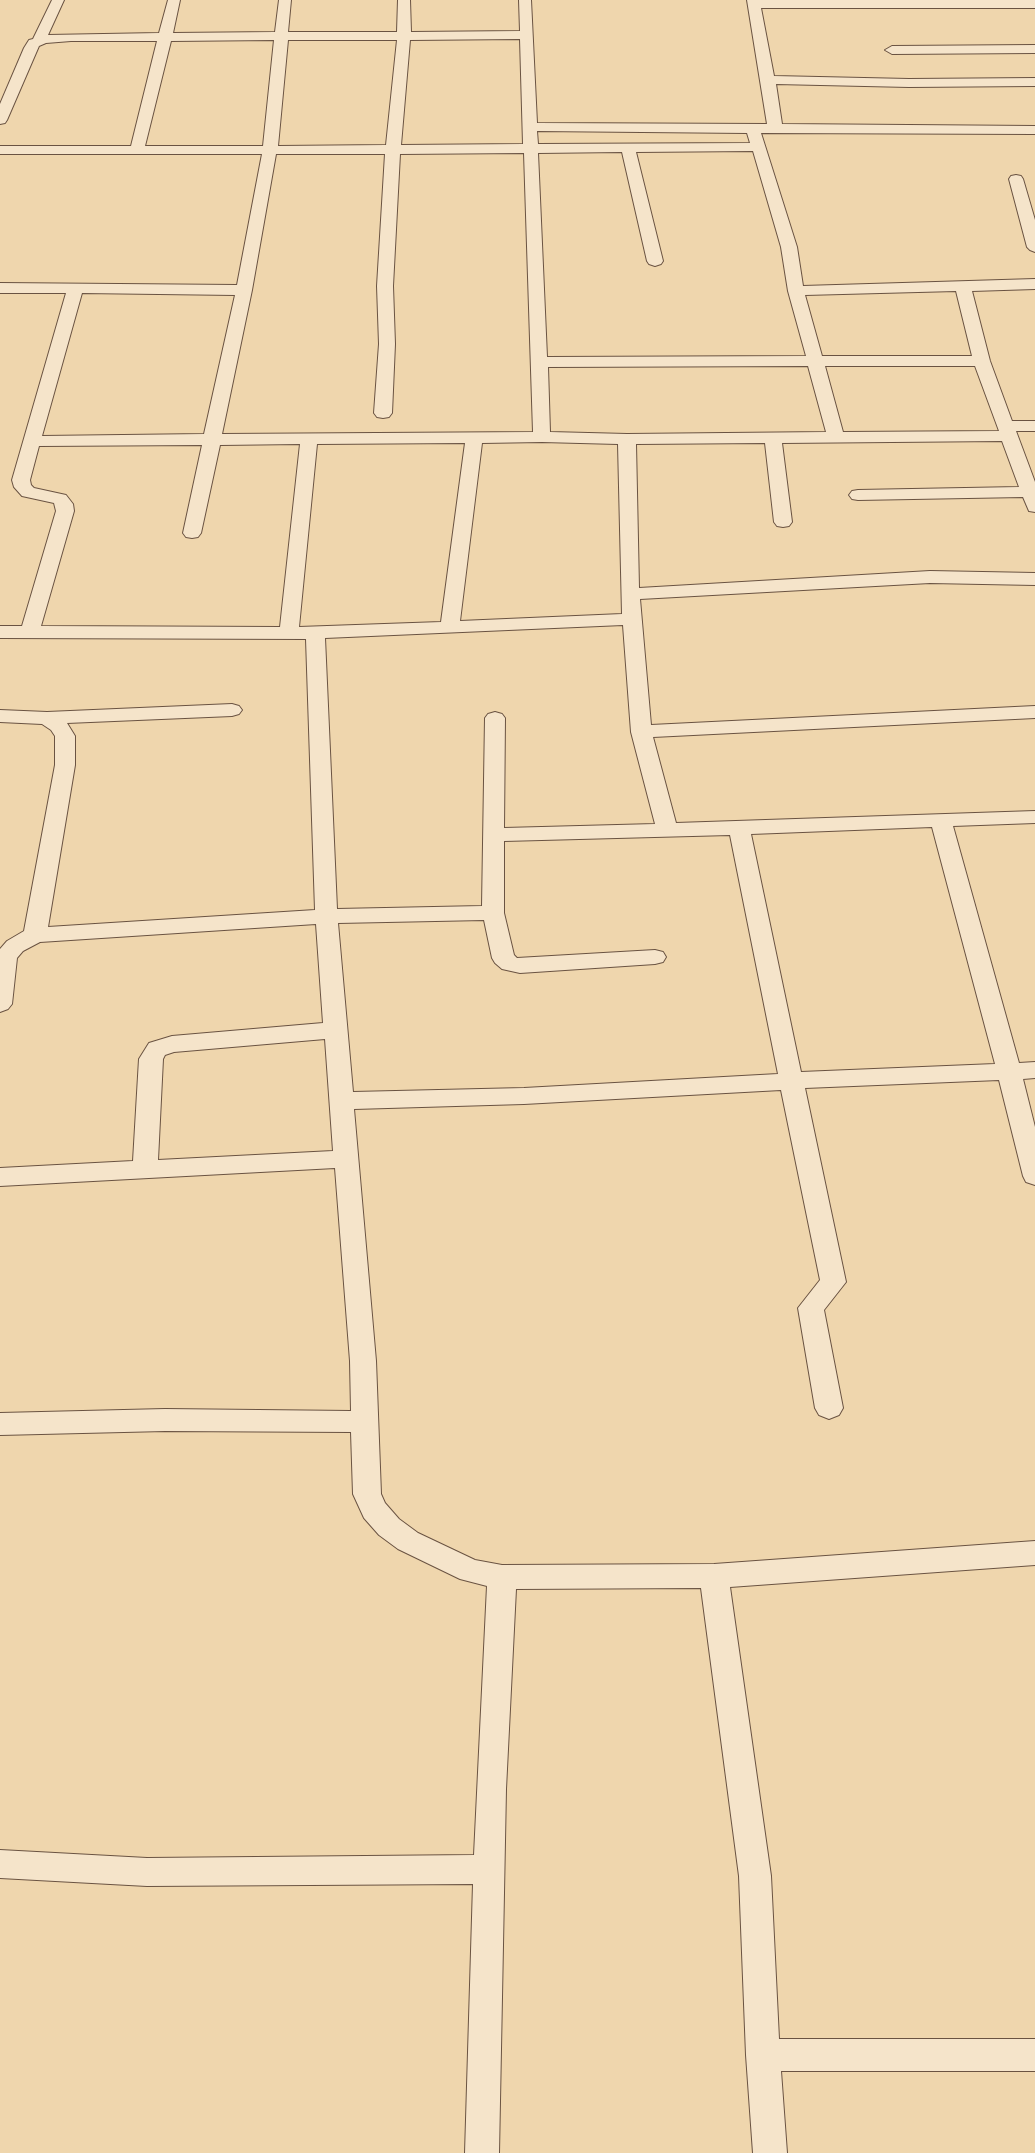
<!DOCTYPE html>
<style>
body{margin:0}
canvas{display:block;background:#efd6ad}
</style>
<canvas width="1035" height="2153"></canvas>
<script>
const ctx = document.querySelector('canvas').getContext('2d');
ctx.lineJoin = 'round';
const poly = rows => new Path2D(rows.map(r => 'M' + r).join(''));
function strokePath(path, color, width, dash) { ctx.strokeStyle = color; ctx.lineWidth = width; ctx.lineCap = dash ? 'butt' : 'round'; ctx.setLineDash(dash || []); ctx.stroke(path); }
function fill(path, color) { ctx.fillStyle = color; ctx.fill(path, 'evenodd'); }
const minor = poly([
 [52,0,64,0,48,35,159,33,168,0,180,0,173,33,275,32,279,0,291,0,288,32,397,32,398,0,410,0,411,32,520,31,519,0,531,0,537,123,767,124,747,0,1035,0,1035,8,761,8,774,76,909,79,1035,78,1035,86,909,87,776,84,782,124,1035,126,1035,134,761,133,797,247,803,286,1035,279,1035,289,972,291,990,361,1012,421,1035,421,1035,431,1016,431,1035,482,1035,512,1029,511,1023,497,858,500,852,499,849,495,852,491,858,490,1019,487,1002,441,782,443,792,522,789,526,783,527,777,526,774,522,765,443,636,444,639,588,930,571,1035,573,1035,585,930,583,640,599,651,725,1035,706,1035,718,653,737,676,823,1035,811,1035,823,953,826,1019,1063,1035,1062,1035,1078,1023,1079,1035,1127,1035,1185,1026,1182,1023,1176,999,1080,805,1088,846,1282,824,1310,843,1408,839,1415,829,1419,819,1415,815,1408,798,1308,820,1280,781,1090,524,1104,354,1109,376,1361,381,1494,385,1503,399,1519,418,1533,475,1560,502,1565,714,1564,1035,1541,1035,1565,730,1587,771,1876,779,2039,1035,2039,1035,2071,781,2071,787,2153,753,2153,746,2055,739,1876,701,1588,516,1589,506,1789,499,2153,465,2153,473,1884,147,1886,0,1878,0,1850,147,1858,474,1855,487,1586,460,1579,398,1549,379,1535,364,1518,353,1494,351,1432,165,1431,0,1435,0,1413,165,1409,351,1411,350,1361,335,1168,0,1186,0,1168,133,1161,139,1059,149,1043,172,1036,323,1023,316,924,40,942,23,951,17,958,12,1004,8,1009,0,1012,0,949,7,941,24,931,55,765,55,736,51,730,42,724,0,722,0,710,47,712,232,704,239,706,242,710,239,714,232,716,67,723,75,736,75,765,48,927,315,910,306,639,0,638,0,626,22,626,56,511,54,503,22,496,14,487,12,480,66,293,0,293,0,283,237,285,262,154,0,154,0,146,131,146,157,41,71,41,46,43,39,46,7,120,5,123,0,124,0,104,24,48,29,40,33,39,52,0],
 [520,39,523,144,401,145,410,40,520,39],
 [274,40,263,146,145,146,171,41,274,40],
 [288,40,397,40,386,145,278,146,288,40],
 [537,131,747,133,750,143,538,144,537,131],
 [753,151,781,247,788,291,806,356,547,357,538,153,622,152,647,261,649,264,655,266,661,264,663,261,636,152,753,151],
 [524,153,533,432,222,434,252,290,276,154,385,154,377,286,379,344,374,413,377,417,383,418,389,417,392,413,395,344,393,286,400,154,524,153],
 [956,291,972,356,822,356,805,295,956,291],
 [82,293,235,295,204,434,42,436,82,293],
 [808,366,826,432,627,434,550,432,548,367,808,366],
 [825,366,975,366,999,431,843,432,825,366],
 [542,442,618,444,622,614,460,621,482,443,542,442],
 [465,443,441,622,299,627,317,444,465,443],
 [300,444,280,627,41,626,74,511,73,504,66,495,34,488,31,485,30,480,39,446,202,445,183,533,186,537,192,538,198,537,201,533,220,445,300,444],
 [623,625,631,732,655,824,504,828,505,718,502,714,495,712,488,714,485,718,482,906,337,909,325,638,623,625],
 [932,827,995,1064,801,1072,751,834,932,827],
 [730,835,778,1074,524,1088,353,1092,338,923,484,920,492,958,495,963,502,969,520,973,655,964,663,962,666,957,663,952,655,950,517,958,514,955,504,913,504,841,730,835],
 [325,1039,333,1151,158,1160,163,1059,165,1055,174,1052,325,1039],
 [1035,45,1035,53,892,54,885,50,892,46,1035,45],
 [1016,175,1021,176,1023,179,1035,220,1035,252,1030,250,1027,247,1009,179,1011,176,1016,175]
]);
strokePath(minor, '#6a5342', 2);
fill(minor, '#f5e4ca');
</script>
